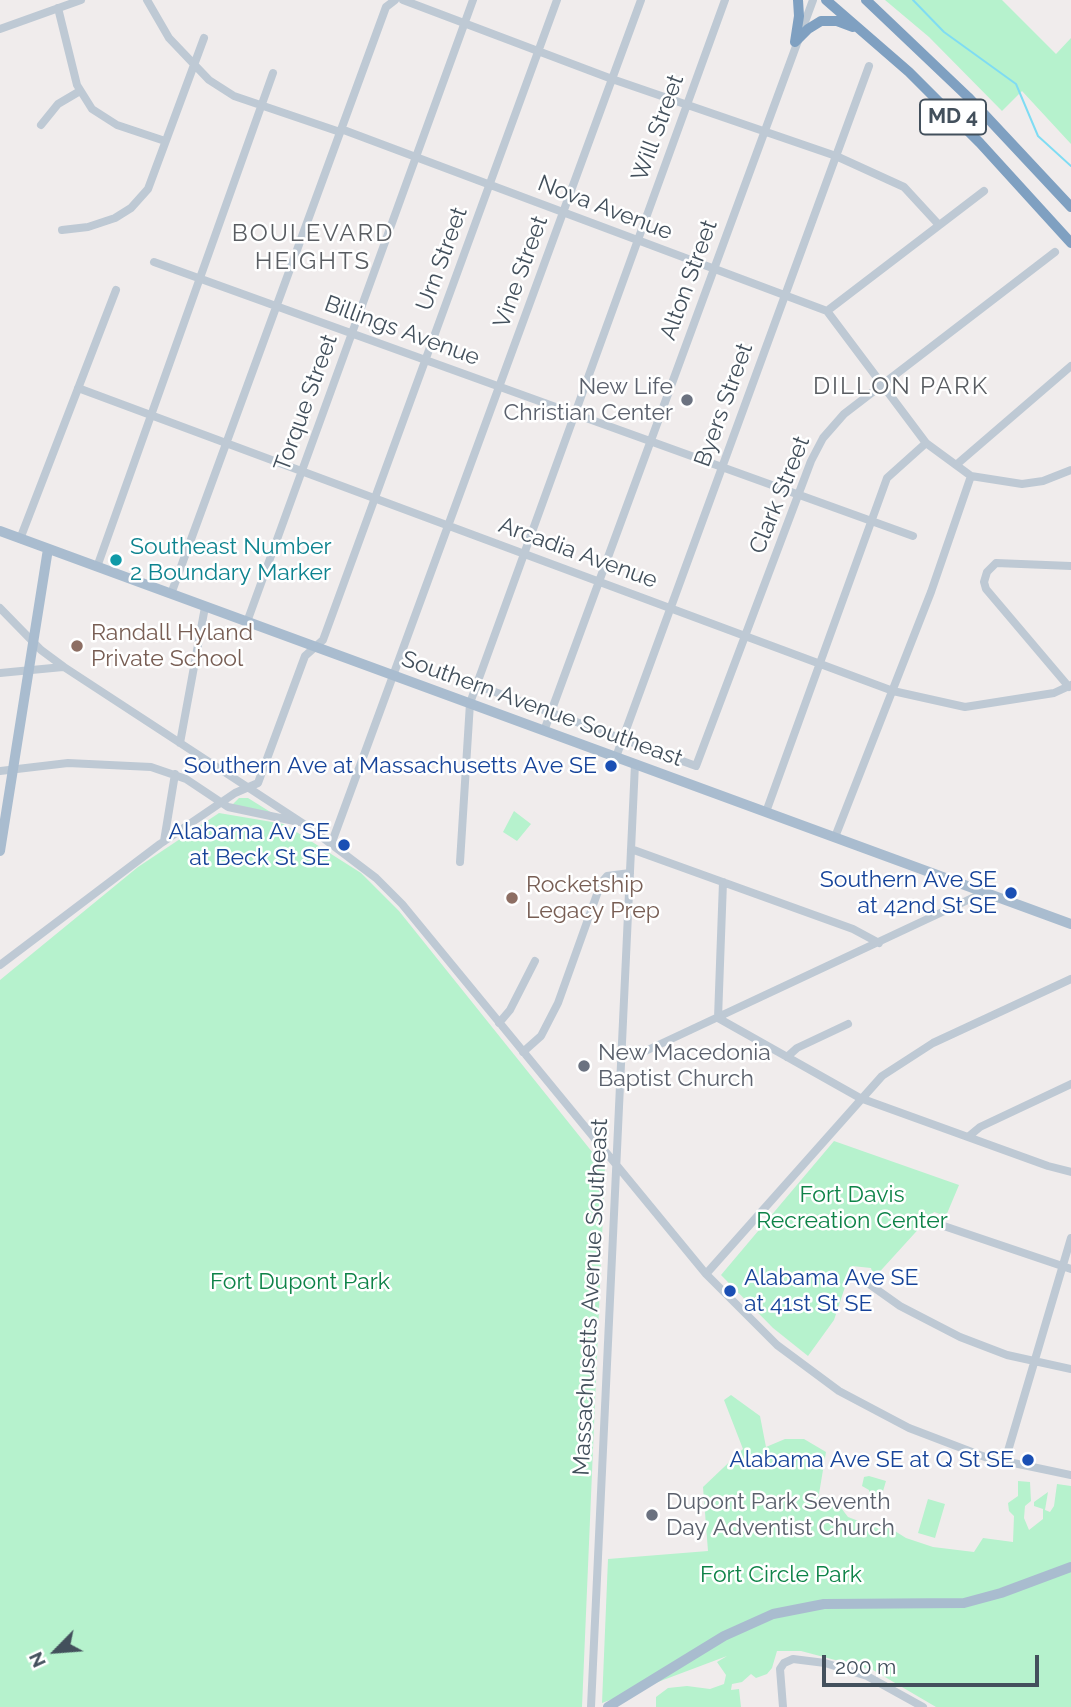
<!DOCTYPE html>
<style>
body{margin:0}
#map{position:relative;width:1071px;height:1707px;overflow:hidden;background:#f0ecec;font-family:Raleway,sans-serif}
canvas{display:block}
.north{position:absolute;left:21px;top:1616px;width:70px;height:70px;-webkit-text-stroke:5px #fff;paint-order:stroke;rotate:245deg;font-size:19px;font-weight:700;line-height:28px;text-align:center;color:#43505c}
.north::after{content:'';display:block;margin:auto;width:24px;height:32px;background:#43505c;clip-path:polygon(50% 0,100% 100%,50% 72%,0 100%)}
.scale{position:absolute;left:822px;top:1655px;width:217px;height:32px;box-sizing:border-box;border:4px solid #43505c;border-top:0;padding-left:9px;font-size:21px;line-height:24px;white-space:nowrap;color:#43505c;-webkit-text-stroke:5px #fff;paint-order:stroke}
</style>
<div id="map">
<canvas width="1071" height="1707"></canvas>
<div class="north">N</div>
<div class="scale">200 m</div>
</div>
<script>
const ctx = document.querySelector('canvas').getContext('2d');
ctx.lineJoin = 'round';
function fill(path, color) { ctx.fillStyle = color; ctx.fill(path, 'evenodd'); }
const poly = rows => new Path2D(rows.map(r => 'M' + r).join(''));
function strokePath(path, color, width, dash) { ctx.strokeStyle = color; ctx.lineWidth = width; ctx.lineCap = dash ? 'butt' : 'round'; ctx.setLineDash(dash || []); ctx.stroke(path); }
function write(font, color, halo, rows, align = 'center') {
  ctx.font = font + ' Raleway,sans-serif'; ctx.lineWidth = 5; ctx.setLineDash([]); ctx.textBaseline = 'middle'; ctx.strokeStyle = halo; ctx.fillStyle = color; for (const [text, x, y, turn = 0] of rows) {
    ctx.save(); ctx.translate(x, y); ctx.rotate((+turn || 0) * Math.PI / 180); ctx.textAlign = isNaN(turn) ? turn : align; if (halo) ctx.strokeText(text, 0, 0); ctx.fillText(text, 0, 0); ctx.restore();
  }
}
const green = poly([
 [885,0,1002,0,1056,54,1071,38,1071,144,1022,91,1002,111,929,37],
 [239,798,248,798,272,813,232,805],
 [514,811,531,824,517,841,503,832],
 [219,813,284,824,361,873,399,911,605,1168,582,1707,0,1707,0,980,138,867],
 [834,1141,959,1185,946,1216,934,1212,874,1278,871,1268,852,1266,834,1320,808,1356,773,1328,721,1275],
 [731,1395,760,1416,766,1447,785,1439,804,1439,826,1452,817,1506,827,1506,832,1496,848,1517,877,1528,890,1528,906,1538,933,1547,974,1552,983,1538,1013,1542,1014,1516,1009,1511,1008,1503,1018,1496,1018,1481,1030,1482,1031,1501,1025,1506,1024,1518,1029,1530,1043,1519,1043,1509,1034,1506,1034,1502,1048,1492,1045,1510,1050,1512,1054,1506,1057,1484,1071,1486,1071,1707,936,1707,873,1670,801,1651,777,1651,772,1668,767,1674,756,1678,751,1674,742,1682,732,1684,731,1690,739,1689,741,1707,656,1707,656,1697,668,1688,687,1686,710,1689,724,1684,726,1675,717,1662,727,1656,602,1703,608,1559,708,1551,703,1487,743,1449,724,1400],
 [869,1476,886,1481,881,1498,876,1502,869,1500,869,1490,862,1486,864,1477],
 [928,1499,945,1504,935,1538,918,1533]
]);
const stream = poly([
 [913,0,944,32,1016,84,1038,136,1071,166]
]);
const minor = poly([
 [147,0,169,38,209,80,234,96,340,132],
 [403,0,612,79,836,156,904,187,939,225],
 [58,8,77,85,92,109,117,125,165,141],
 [0,29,81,0],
 [41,125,58,104,80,91],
 [341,129,827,311,926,443,971,476,1022,484,1043,481,1071,470],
 [62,230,88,227,115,218,131,208,148,189,204,38],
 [154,262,913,536],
 [827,311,984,191],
 [78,388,893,691,965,707,1054,693,1071,685],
 [956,465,1071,366],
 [20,539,116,290],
 [97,567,273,73],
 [171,594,386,7,395,0],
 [0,608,41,650,64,667,310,828,376,878,402,904,706,1274,777,1345,839,1391,909,1428,985,1457,1071,1475],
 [247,622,473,0],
 [0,673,63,667],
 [476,685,696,766,811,461,823,438,844,414,1055,252],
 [1069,687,986,589,984,582,987,572,996,563,1071,566],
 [544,731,813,0],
 [180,743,205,607],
 [616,757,869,66],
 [0,771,68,763,151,767,186,779,228,807,299,822],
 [766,812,887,478,926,443],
 [835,837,931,592,971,476],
 [164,841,175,774],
 [332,842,641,0],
 [631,849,853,929,879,943],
 [460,862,470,703,725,0],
 [723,882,718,1018,860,1098,1048,1166,1071,1172],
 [0,965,160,844,235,793,258,783,305,656,323,640,557,0],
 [499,1023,510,1010,535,961],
 [523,1052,541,1036,558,1003,601,883,607,876,630,873],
 [622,1055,637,1055,985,892],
 [787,1057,797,1048,848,1024],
 [968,1137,980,1127,1071,1084],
 [929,1221,1071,1269],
 [706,1274,882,1076,933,1043,1071,979],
 [862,1279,900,1306,960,1337,1007,1355,1071,1369],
 [1005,1461,1071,1238],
 [591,1707,635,764],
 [783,1707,780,1669,784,1663,793,1659,825,1663,867,1676,923,1707]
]);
const major = poly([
 [0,531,1071,924],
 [0,851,48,549],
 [608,1707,724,1636,773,1614,824,1604,964,1603,1001,1593,1071,1567]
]);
const highway = poly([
 [826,0,909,72,980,143,1071,243],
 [866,0,968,97,1071,207],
 [795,42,808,29,821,21,837,21,853,27],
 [795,42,799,16,798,0]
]);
const markers = [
 [687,400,7,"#6b7280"],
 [116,560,7,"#0f9aa8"],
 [77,646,7,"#8d6e63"],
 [611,766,7,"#1a4fb4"],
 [344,845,7,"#1a4fb4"],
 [1011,893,7,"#1a4fb4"],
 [512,898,7,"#8d6e63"],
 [584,1066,7,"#6b7280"],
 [730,1291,7,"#1a4fb4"],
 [1028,1460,7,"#1a4fb4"],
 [652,1515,7,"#6b7280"]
];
const shields = [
 [953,117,66]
];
const shieldNames = [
 ["MD 4",953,117]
];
const streetNames = [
 ["Will Street",658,128,-70],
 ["Nova Avenue",605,208,21],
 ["Urn Street",442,259,-70],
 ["Vine Street",521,272,-70],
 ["Alton Street",689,280,-70],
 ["Billings Avenue",402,331,20],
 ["Torque Street",306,403,-70],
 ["Byers Street",724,405,-70],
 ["Clark Street",780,495,-68],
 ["Arcadia Avenue",578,553,20],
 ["Southern Avenue Southeast",542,709,20],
 ["Massachusetts Avenue Southeast",591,1297,-87]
];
const worshipNames = [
 ["New Life",673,387,"right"],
 ["Christian Center",673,413,"right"],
 ["New Macedonia",598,1053],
 ["Baptist Church",598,1079],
 ["Dupont Park Seventh",666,1502],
 ["Day Adventist Church",666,1528]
];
const cultureNames = [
 ["Southeast Number",130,547],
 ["2 Boundary Marker",130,573]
];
const educationNames = [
 ["Randall Hyland",91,633],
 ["Private School",91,659],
 ["Rocketship",526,885],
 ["Legacy Prep",526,911]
];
const transitNames = [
 ["Southern Ave at Massachusetts Ave SE",597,766],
 ["Alabama Av SE",330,832],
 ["at Beck St SE",330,858],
 ["Southern Ave SE",997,880],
 ["at 42nd St SE",997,906],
 ["Alabama Ave SE",744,1278,"left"],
 ["at 41st St SE",744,1304,"left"],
 ["Alabama Ave SE at Q St SE",1014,1460]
];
const parkNames = [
 ["Fort Davis",852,1195],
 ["Recreation Center",852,1221],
 ["Fort Dupont Park",300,1282],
 ["Fort Circle Park",781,1575]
];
const neighbourhoodNames = [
 ["BOULEVARD",313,234],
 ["HEIGHTS",313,262],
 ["DILLON PARK",901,387]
];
fill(green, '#b6f2cd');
strokePath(stream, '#7fdcf3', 2);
strokePath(minor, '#bec9d4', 8);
strokePath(major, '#a9bccf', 10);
strokePath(highway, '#7fa0c1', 10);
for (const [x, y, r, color] of markers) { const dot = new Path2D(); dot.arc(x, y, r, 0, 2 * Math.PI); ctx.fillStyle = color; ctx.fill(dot); strokePath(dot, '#fff', 2.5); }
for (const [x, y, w] of shields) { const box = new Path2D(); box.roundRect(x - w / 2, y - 17.5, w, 35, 5); ctx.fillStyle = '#fff'; ctx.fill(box); strokePath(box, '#43505c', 2); }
write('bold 21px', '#43505c', null, shieldNames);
write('23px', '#43505c', '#fff', streetNames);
write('23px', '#5b616d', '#fff', worshipNames, 'left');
write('23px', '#0d838f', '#fff', cultureNames, 'left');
write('23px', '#785e54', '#fff', educationNames, 'left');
write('23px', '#164399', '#fff', transitNames, 'right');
write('23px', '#0e8348', '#fff', parkNames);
ctx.letterSpacing = '2px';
write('24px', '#595d62', '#fff', neighbourhoodNames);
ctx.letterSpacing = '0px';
</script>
